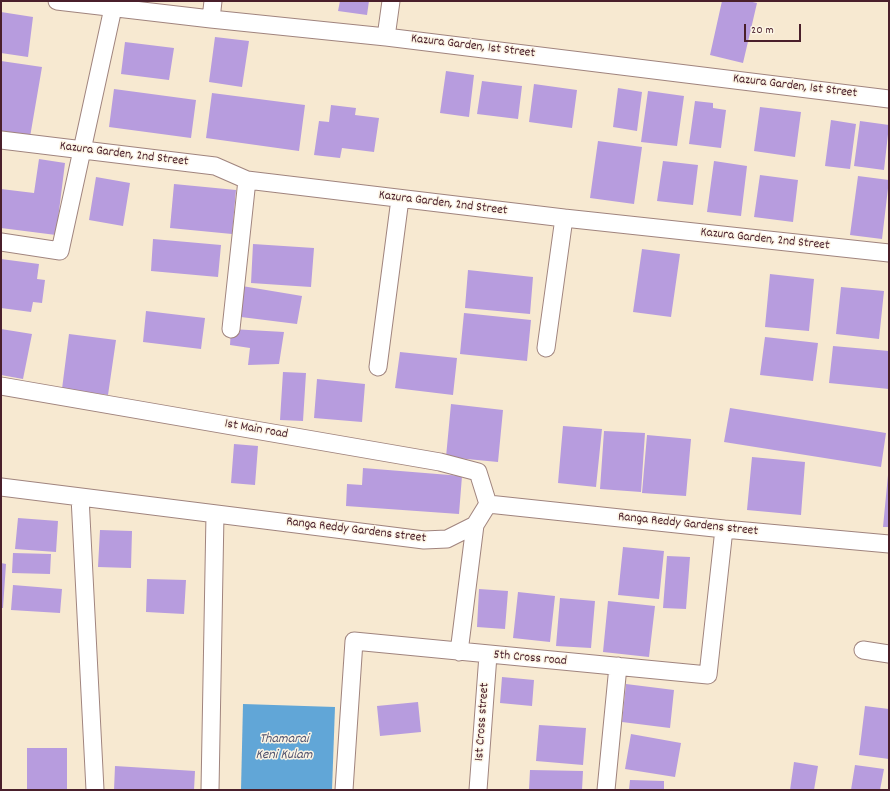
<!DOCTYPE html>
<style>
body{margin:0}
#map{position:relative;width:890px;height:791px;overflow:hidden;background:#f7e9d1;font-family:Dekko,sans-serif}
canvas{display:block}
.frame{position:absolute;inset:0;border:2px solid #4a1f2b;pointer-events:none}
.scale{position:absolute;left:744px;top:24px;width:57px;height:18px;box-sizing:border-box;border:2px solid #4a1f2b;border-top:0;padding-left:5px;font-size:12px;line-height:14px;white-space:nowrap;color:#4a1f2b;-webkit-text-stroke:3px #fcf5e5;paint-order:stroke}
</style>
<div id="map">
<canvas width="890" height="791"></canvas>
<div class="frame"></div>
<div class="scale">20 m</div>
</div>
<script>
const ctx = document.querySelector('canvas').getContext('2d');
ctx.lineJoin = 'round';
function fill(path, color) { ctx.fillStyle = color; ctx.fill(path, 'evenodd'); }
const poly = rows => new Path2D(rows.map(r => 'M' + r).join(''));
function strokePath(path, color, width, dash) { ctx.strokeStyle = color; ctx.lineWidth = width; ctx.lineCap = dash ? 'butt' : 'round'; ctx.setLineDash(dash || []); ctx.stroke(path); }
function write(font, color, halo, rows, align = 'center') {
  ctx.font = font + ' Dekko,sans-serif'; ctx.lineWidth = 3; ctx.setLineDash([]); ctx.textBaseline = 'middle'; ctx.strokeStyle = halo; ctx.fillStyle = color; for (const [text, x, y, turn = 0] of rows) {
    ctx.save(); ctx.translate(x, y); ctx.rotate((+turn || 0) * Math.PI / 180); ctx.textAlign = isNaN(turn) ? turn : align; if (halo) ctx.strokeText(text, 0, 0); ctx.fillText(text, 0, 0); ctx.restore();
  }
}
const water = poly([
 [243,704,335,707,332,790,241,790]
]);
const building = poly([
 [340,1,369,1,367,15,338,11],
 [722,1,748,1,757,3,743,63,710,55],
 [1,12,33,17,28,57,1,53],
 [215,37,249,41,242,87,209,82],
 [125,42,174,48,169,80,121,74],
 [1,61,42,67,30,137,1,132],
 [446,71,474,75,469,117,440,113],
 [482,81,522,86,518,119,477,114],
 [534,84,577,90,572,128,529,122],
 [618,88,642,92,637,131,613,127],
 [114,89,196,100,191,138,109,127],
 [648,91,684,96,677,146,641,142],
 [212,93,305,105,299,151,206,138],
 [695,101,713,103,713,108,726,110,721,148,689,144],
 [331,105,356,108,355,115,379,118,374,152,342,148,340,158,314,155,319,121,329,122],
 [760,107,801,112,795,157,754,151],
 [831,120,856,124,850,169,825,166],
 [860,121,889,125,884,170,854,166],
 [598,141,642,147,634,204,590,198],
 [39,159,65,163,56,235,1,228,1,189,34,193],
 [663,161,698,165,693,205,657,201],
 [714,161,747,166,741,216,707,212],
 [760,175,798,180,793,222,754,217],
 [858,176,889,180,882,239,850,235],
 [96,177,130,183,123,226,89,220],
 [174,184,236,190,232,234,170,228],
 [153,239,221,245,218,277,151,271],
 [253,244,314,248,311,287,251,283],
 [642,249,680,254,671,317,633,312],
 [1,259,39,264,37,279,45,280,42,303,33,302,31,312,1,308],
 [468,270,533,277,530,314,465,308],
 [770,274,814,279,809,331,765,327],
 [236,285,302,296,297,324,233,316],
 [841,287,884,291,879,339,836,334],
 [146,311,205,318,201,349,143,342],
 [464,313,531,320,527,361,460,354],
 [1,329,32,334,23,379,1,375],
 [231,329,284,332,279,364,248,365,250,348,230,345],
 [69,334,116,340,108,395,62,389],
 [765,337,818,343,813,381,760,375],
 [833,346,889,351,889,389,829,383],
 [400,352,457,358,453,395,395,388],
 [283,372,306,373,303,421,280,420],
 [317,379,365,384,362,422,314,418],
 [451,404,503,410,498,462,446,457],
 [730,408,886,433,881,467,724,442],
 [563,426,602,429,596,487,558,483],
 [604,431,645,433,641,492,600,489],
 [647,435,691,439,686,496,642,493],
 [234,444,258,446,255,485,231,483],
 [752,457,805,462,801,515,747,510],
 [363,468,462,476,459,514,346,506,347,484,362,485],
 [888,475,889,475,889,527,883,527],
 [18,518,58,521,56,552,15,549],
 [100,530,132,531,131,568,98,567],
 [623,547,664,551,659,599,618,595],
 [13,553,51,554,50,574,12,573],
 [667,556,690,557,686,609,663,608],
 [1,563,6,564,3,608,1,608],
 [147,579,186,580,184,614,146,612],
 [13,585,62,589,60,613,11,610],
 [479,589,508,591,505,629,477,627],
 [518,592,555,596,550,642,513,638],
 [560,598,595,601,591,648,556,646],
 [608,601,655,606,649,657,603,652],
 [502,677,534,680,532,706,500,703],
 [626,684,674,690,670,728,622,722],
 [418,702,421,732,380,736,377,706],
 [865,706,889,709,889,759,859,755],
 [539,725,586,728,583,765,536,761],
 [631,734,681,743,675,777,625,769],
 [27,748,67,748,67,790,27,790],
 [794,762,818,766,814,790,790,790],
 [855,765,884,769,880,790,851,790],
 [115,766,195,771,194,790,114,790],
 [530,770,583,771,582,790,529,790],
 [630,780,664,781,664,790,629,790]
]);
const street = poly([
 [57,1,211,19,386,37,889,99],
 [211,19,213,1],
 [386,37,391,1],
 [1,140,215,166,247,180,564,218,889,253],
 [1,242,60,251,113,8],
 [231,329,247,180],
 [546,348,564,218],
 [378,367,400,199],
 [1,386,440,462,478,472,488,504],
 [1,487,424,540,447,539,475,525,488,504,724,529,889,544],
 [80,497,95,790],
 [863,650,889,654],
 [459,652,475,525],
 [210,790,215,514],
 [344,790,354,641,708,675,724,529],
 [478,790,488,655],
 [606,790,618,666]
]);
const streetNames = [
 ["Kazura Garden, 1st Street",473,47,7],
 ["Kazura Garden, 1st Street",795,87,7],
 ["Kazura Garden, 2nd Street",124,155,7],
 ["Kazura Garden, 2nd Street",443,204,7],
 ["Kazura Garden, 2nd Street",765,240,6],
 ["1st Main road",256,430,10],
 ["Ranga Reddy Gardens street",688,525,6],
 ["Ranga Reddy Gardens street",356,531,7],
 ["5th Cross road",530,659,5],
 ["1st Cross street",483,722,-86]
];
const waterNames = [
 ["Thamarai",284,740],
 ["Keni Kulam",284,756]
];
fill(water, '#61a6d7');
fill(building, '#b79cde');
strokePath(street, '#a0847e', 19);
strokePath(street, '#fff', 17);
write('13px', '#4a1f2b', '#fcf5e5', streetNames);
write('italic 14px', '#535570', '#fcf5e5', waterNames);
</script>
